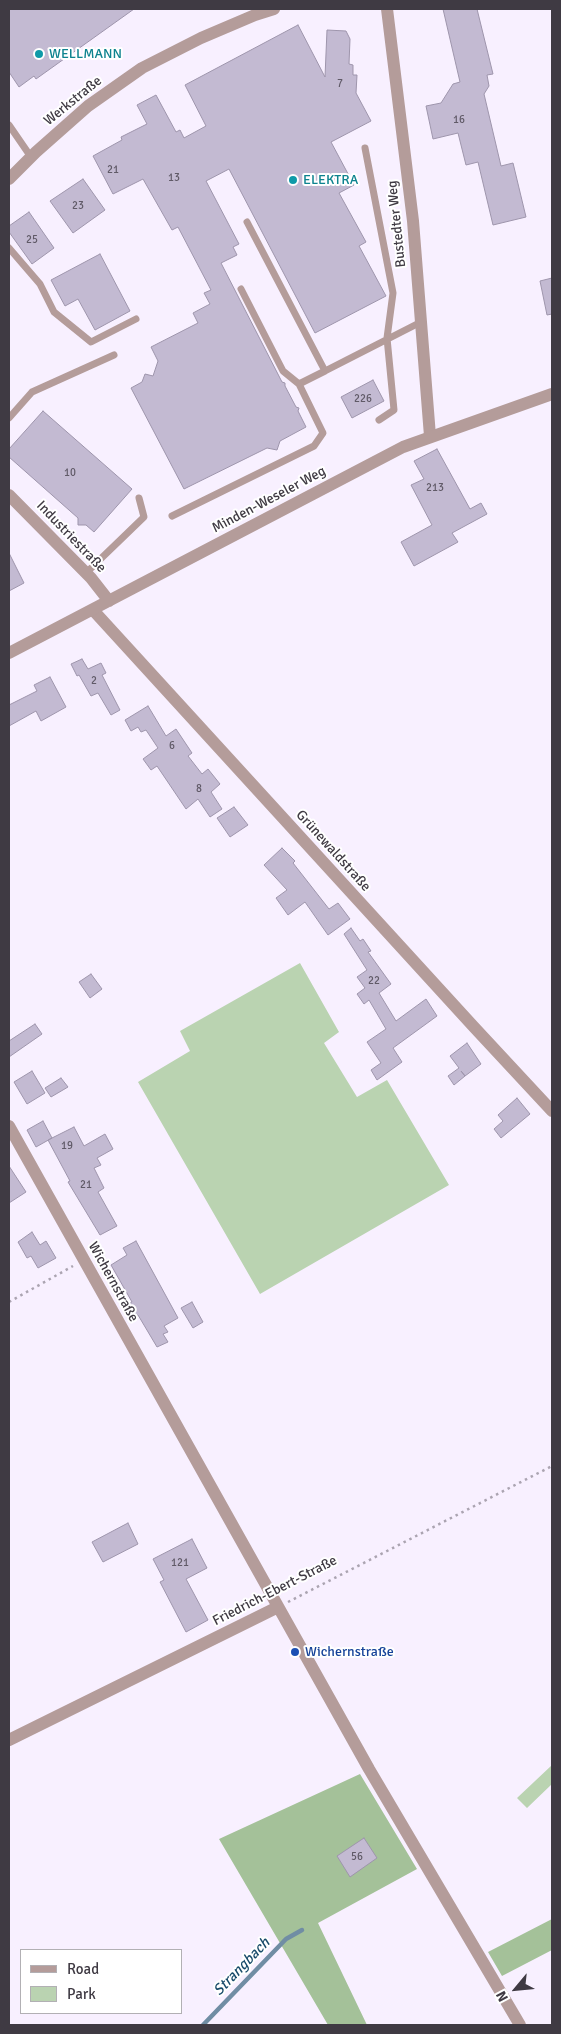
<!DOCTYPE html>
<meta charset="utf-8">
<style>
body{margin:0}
#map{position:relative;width:561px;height:2034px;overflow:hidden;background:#f8f0ff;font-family:Signika,sans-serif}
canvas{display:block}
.frame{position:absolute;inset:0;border:10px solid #3f3a43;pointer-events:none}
.legend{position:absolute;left:20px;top:1949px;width:162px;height:65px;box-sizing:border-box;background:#fff;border:1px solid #b2b0b4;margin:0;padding:6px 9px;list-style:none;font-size:15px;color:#3f3a43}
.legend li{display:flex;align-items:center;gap:10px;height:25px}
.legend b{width:25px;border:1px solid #b2b0b4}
.north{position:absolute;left:491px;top:1964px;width:50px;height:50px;-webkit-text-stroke:4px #fff;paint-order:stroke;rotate:242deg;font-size:14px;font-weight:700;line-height:20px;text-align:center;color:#3f3a43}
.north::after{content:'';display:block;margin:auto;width:18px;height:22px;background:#3f3a43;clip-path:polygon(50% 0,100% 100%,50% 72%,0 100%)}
</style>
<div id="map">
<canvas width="561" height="2034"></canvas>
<div class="frame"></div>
<ul class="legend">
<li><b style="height:6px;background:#b49c9a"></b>Road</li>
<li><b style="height:14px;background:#bad3b1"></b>Park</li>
</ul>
<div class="north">N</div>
</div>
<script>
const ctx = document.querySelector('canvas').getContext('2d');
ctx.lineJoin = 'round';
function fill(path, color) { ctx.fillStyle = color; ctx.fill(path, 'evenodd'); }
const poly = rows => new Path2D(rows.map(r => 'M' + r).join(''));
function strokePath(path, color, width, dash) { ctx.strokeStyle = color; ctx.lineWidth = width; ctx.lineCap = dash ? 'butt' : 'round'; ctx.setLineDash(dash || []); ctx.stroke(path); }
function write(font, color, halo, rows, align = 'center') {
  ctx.font = font + ' Signika,sans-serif'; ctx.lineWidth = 4; ctx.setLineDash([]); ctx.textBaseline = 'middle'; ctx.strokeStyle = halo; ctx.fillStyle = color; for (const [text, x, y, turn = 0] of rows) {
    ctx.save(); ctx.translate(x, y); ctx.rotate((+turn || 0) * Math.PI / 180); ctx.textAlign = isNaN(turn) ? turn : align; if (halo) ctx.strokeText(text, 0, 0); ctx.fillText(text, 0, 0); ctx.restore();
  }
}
const green = poly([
 [300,963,339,1032,324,1043,357,1097,387,1080,449,1185,260,1294,138,1082,190,1051,180,1031],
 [552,1765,552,1784,527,1808,517,1798]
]);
const forest = poly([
 [360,1774,417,1869,318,1923,367,2025,328,2025,219,1839],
 [552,1919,552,1950,502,1976,488,1952]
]);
const stream = poly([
 [203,2025,286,1939,302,1930]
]);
const building = poly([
 [9,9,134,9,36,79,34,76,19,87,9,72,9,9],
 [443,9,477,9,493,74,487,75,489,86,484,94,501,166,513,163,526,217,493,225,478,162,466,165,458,133,433,139,426,106,441,103,453,84,460,82,443,9],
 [298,25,325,77,327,30,346,31,350,39,349,64,353,65,353,75,357,75,356,93,371,121,331,142,354,185,339,193,366,242,359,246,386,296,315,333,229,169,206,181,239,244,233,247,237,255,221,263,282,382,285,383,285,386,296,407,299,408,298,411,306,427,280,441,277,450,267,448,184,489,131,388,142,382,145,374,153,376,158,361,151,347,198,323,193,313,210,304,204,293,211,290,178,227,172,230,143,179,113,194,93,156,122,140,121,137,147,124,137,105,156,95,176,132,180,130,184,138,206,126,185,85,298,25],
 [83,179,105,210,73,233,50,201,83,179],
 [29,212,54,248,32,264,9,232,9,226,29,212],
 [100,254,130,311,95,330,78,299,65,306,51,280,100,254],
 [552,278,552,314,547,315,540,281,552,278],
 [373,380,384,401,352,418,341,397,373,380],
 [43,411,132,489,94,532,86,525,78,525,78,518,9,457,9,449,43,411],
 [437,449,470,509,481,503,487,514,452,533,458,542,414,566,401,542,432,525,411,485,424,479,414,461,437,449],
 [9,553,24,583,9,591,9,553],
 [82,659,88,669,101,663,106,673,102,675,120,710,111,715,98,693,91,696,79,675,77,676,71,664,82,659],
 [50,677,66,707,41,721,36,711,9,726,9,705,37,691,34,685,50,677],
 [148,706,166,736,176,729,192,753,188,756,202,774,208,769,220,784,211,792,222,809,210,817,198,799,186,809,157,766,151,770,143,759,158,748,146,730,141,732,138,727,131,731,125,720,148,706],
 [234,807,248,825,230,837,217,818,234,807],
 [282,848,295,861,293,863,329,909,338,903,350,919,328,935,305,902,288,915,276,898,287,890,264,865,282,848],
 [351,928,360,941,363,939,371,951,368,952,391,984,379,993,396,1021,426,999,437,1016,393,1048,402,1062,377,1080,371,1070,381,1063,367,1042,386,1029,369,1000,364,1004,357,994,365,988,357,977,367,970,344,934,351,928],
 [91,974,102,989,90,998,79,982,91,974],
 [35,1024,42,1034,9,1057,9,1041,35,1024],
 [467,1043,481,1064,465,1076,461,1071,465,1076,454,1085,448,1076,459,1068,450,1056,467,1043],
 [32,1071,45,1093,27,1104,14,1082,32,1071],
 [61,1078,68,1087,51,1097,45,1088,61,1078],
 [517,1098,530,1114,501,1138,494,1129,503,1121,498,1115,517,1098],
 [43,1121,52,1138,36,1147,27,1130,43,1121],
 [74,1127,84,1146,105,1134,113,1149,97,1158,101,1165,94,1168,104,1188,98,1192,117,1226,100,1235,68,1182,70,1181,48,1140,74,1127],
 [9,1166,26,1192,9,1203,9,1166],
 [32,1232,40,1245,46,1241,56,1258,38,1268,31,1256,27,1258,18,1242,32,1232],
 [136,1241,178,1318,164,1326,168,1332,163,1334,168,1342,157,1347,138,1315,133,1317,127,1304,132,1302,111,1265,127,1255,123,1248,136,1241],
 [192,1302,203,1322,193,1328,181,1308,192,1302],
 [128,1523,138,1544,103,1562,92,1542,128,1523],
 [192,1539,207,1568,186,1579,208,1620,186,1632,160,1582,164,1580,153,1559,192,1539],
 [364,1838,377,1858,350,1877,337,1856,364,1838]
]);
const path = poly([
 [9,1302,73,1266],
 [288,1602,552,1466]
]);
const service = poly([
 [9,125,31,157],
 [365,148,393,293,387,338,394,410,379,420],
 [247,222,325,371,421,322],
 [9,248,40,284,54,312,91,342,136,319],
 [241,289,283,371,299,384],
 [9,418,32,392,114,355],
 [172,516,314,446,323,433,299,384,325,371],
 [86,573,144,517,139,498]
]);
const minor = poly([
 [387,9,413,221,430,436],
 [9,179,36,152,88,106,142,68,201,38,255,15,274,9],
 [93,610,473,1026,552,1111],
 [9,1126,369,1769,520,2025],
 [9,1740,278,1607]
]);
const tertiary = poly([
 [9,495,91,578,109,601],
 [9,653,403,447,552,394]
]);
const markers = [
 [39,54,5,"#0f9aa8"],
 [293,180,5,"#0f9aa8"],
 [295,1652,5,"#1a4fb4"]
];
const numberNames = [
 ["7",340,84],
 ["16",459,120],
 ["21",113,170],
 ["13",174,178],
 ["23",78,206],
 ["25",32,240],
 ["226",363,399],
 ["10",70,473],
 ["213",435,488],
 ["2",94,681],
 ["6",172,746],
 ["8",199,789],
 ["22",374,981],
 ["19",67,1146],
 ["21",86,1185],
 ["121",180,1563],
 ["56",357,1857]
];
const cultureNames = [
 ["WELLMANN",49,54],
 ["ELEKTRA",303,180]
];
const streetNames = [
 ["Werkstraße",73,101,-39],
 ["Bustedter Weg",397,224,-96],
 ["Minden-Weseler Weg",269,500,-28],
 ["Industriestraße",71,537,46],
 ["Grünewaldstraße",333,851,48],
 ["Wichernstraße",113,1282,61],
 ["Friedrich-Ebert-Straße",275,1591,-27]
];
const transitNames = [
 ["Wichernstraße",305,1652]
];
const waterNames = [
 ["Strangbach",242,1967,-46]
];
fill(green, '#bad3b1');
fill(forest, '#a4c199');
strokePath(stream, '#708da4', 4.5);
fill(building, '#c3bad2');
strokePath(building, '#9e95ac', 1);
strokePath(path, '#aba4b1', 2.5, [2.5, 4]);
strokePath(service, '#b49c9a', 7);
strokePath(minor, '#b49c9a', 12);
strokePath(tertiary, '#b49c9a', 12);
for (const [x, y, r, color] of markers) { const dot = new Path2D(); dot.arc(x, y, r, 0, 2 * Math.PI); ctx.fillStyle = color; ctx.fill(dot); strokePath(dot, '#fff', 2); }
write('11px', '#605a67', null, numberNames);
write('14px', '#0d838f', '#fff', cultureNames, 'left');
write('14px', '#3f3a43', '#fff', streetNames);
write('14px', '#164399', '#fff', transitNames, 'left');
write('italic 15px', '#184b6a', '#fff', waterNames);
</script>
